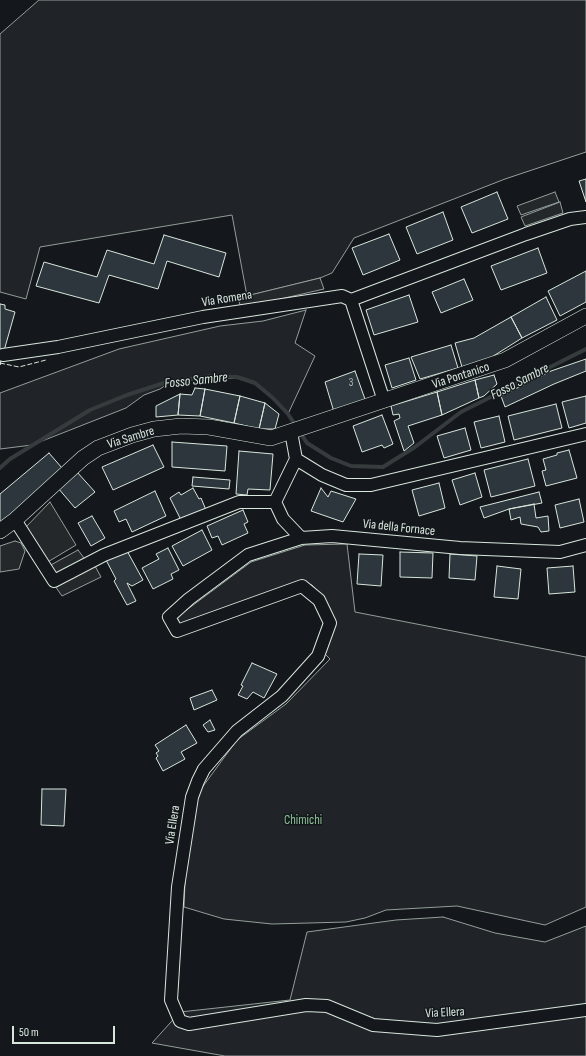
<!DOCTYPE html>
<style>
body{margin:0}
#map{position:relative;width:586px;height:1056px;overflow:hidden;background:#14181c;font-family:"Sofia Sans Condensed",sans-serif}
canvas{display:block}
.scale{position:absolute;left:12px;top:1026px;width:103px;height:18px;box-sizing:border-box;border:2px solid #d8e6dc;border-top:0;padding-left:5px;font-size:12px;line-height:14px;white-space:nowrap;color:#d8e6dc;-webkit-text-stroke:3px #14181c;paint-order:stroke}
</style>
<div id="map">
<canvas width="586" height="1056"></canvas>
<div class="scale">50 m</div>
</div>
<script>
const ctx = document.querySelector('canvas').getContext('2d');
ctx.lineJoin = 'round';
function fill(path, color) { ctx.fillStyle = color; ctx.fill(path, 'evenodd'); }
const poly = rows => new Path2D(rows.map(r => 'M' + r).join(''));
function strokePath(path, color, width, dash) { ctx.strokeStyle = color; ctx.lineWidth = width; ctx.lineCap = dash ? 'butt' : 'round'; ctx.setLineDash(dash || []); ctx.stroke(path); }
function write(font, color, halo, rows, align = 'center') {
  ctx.font = font + ' "Sofia Sans Condensed",sans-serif'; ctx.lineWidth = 3; ctx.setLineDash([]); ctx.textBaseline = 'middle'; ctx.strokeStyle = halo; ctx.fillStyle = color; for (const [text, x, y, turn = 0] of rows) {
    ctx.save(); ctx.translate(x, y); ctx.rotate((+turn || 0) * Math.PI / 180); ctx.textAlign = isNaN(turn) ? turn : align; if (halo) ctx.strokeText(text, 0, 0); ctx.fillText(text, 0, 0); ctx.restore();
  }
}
const green = poly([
 [39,0,586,0,586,152,505,179,354,238,332,273,320,278,247,296,232,215,40,247,26,299,0,292,0,34,39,0],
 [306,310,295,343,315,356,288,414,258,385,240,378,172,381,160,389,144,395,126,408,32,445,0,449,0,393,119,349,220,326,263,321,306,310],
 [347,544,355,612,586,657,586,907,545,925,457,906,386,910,365,918,346,922,272,924,224,919,184,907,186,857,192,810,201,789,237,740,286,704,330,659,324,653,334,619,325,599,312,585,297,582,180,624,177,617,251,562,305,545,347,544],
 [443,917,495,933,545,942,586,926,586,1056,225,1056,152,1043,180,1012,290,1000,307,932,396,920,443,917]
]);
const parking = poly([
 [555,192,559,202,521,215,517,206,555,192],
 [560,202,563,213,525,226,521,217,560,202],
 [320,278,324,289,241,308,238,298,320,278],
 [50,502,76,545,46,563,25,528,50,502],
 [15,541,21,543,25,551,19,569,0,572,0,546,15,541],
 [78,550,84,558,55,576,49,566,78,550],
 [95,566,101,577,62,596,55,586,95,566]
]);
const stream = poly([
 [0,468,10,459,90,410,127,395,167,382,212,376,237,377,255,383,273,398,288,414,307,443,331,458,351,466,383,467,415,447,461,412,586,349]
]);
const building = poly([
 [586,179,586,202,579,181,586,179],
 [497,192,508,219,472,233,461,207,497,192],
 [443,212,453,240,417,254,406,227,443,212],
 [389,234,400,260,363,275,352,248,389,234],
 [164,235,226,253,219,277,167,261,158,289,109,275,99,303,36,286,44,262,97,277,107,250,154,264,164,235],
 [538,248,547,273,501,290,491,266,538,248],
 [586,271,586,302,560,316,548,291,586,271],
 [464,279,473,300,441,313,432,292,464,279],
 [409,295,418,322,374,335,366,310,409,295],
 [546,297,557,320,522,338,511,317,546,297],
 [0,304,5,305,5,309,15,312,0,365,0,304],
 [511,317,522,338,487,360,462,367,455,343,474,338,511,317],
 [451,345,458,368,420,379,411,357,451,345],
 [409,358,416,380,392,388,385,365,409,358],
 [586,359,586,371,554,384,505,407,501,396,551,371,586,359],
 [355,371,366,402,334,412,325,382,355,371],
 [494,375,497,384,484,396,479,398,475,380,494,375],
 [475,380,479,398,442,415,437,392,475,380],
 [195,388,205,389,200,416,178,415,180,394,192,395,195,388],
 [205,389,240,396,234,423,200,416,205,389],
 [437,392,442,415,408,426,414,443,404,451,394,421,400,418,399,414,393,415,391,406,437,392],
 [180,394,178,415,156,417,156,406,180,394],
 [240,396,265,403,259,429,234,423,240,396],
 [586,396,586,423,569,428,562,402,586,396],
 [265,403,279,414,275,429,259,429,265,403],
 [556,404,562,428,514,440,508,416,556,404],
 [382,415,393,444,384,448,382,445,362,452,353,426,382,415],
 [499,416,505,442,481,448,474,422,499,416],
 [465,428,471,450,444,458,437,436,465,428],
 [172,442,227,446,225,471,172,467,172,442],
 [153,445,164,467,113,490,102,467,153,445],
 [569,450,577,478,546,486,542,471,546,470,543,459,557,455,557,453,569,450],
 [239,451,273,454,270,490,248,489,247,495,236,494,239,451],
 [49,453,62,468,0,524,0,494,49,453],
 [528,459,535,486,491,497,484,470,528,459],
 [77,472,95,492,75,508,58,488,77,472],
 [475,473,482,497,460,505,452,480,475,473],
 [193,477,230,480,229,489,192,486,193,477],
 [439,483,445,508,419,516,412,490,439,483],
 [193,488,199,499,201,498,206,510,182,522,170,498,179,492,181,495,193,488],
 [321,488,328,497,331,491,356,499,343,522,311,511,321,488],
 [155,491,166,516,132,532,126,519,119,522,114,511,155,491],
 [539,492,542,503,509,509,484,518,480,507,539,492],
 [579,499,584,522,560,528,555,505,579,499],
 [534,504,536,518,548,516,549,531,541,532,538,527,521,524,520,517,511,520,509,509,534,504],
 [243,510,248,522,244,524,248,533,222,545,218,536,212,538,207,526,243,510],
 [92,516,105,538,91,546,78,523,92,516],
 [202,530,212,550,183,566,172,546,202,530],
 [168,548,179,570,171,574,173,579,153,589,142,568,159,559,156,554,168,548],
 [126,549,143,580,132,586,127,583,136,601,127,605,114,581,116,579,106,560,126,549],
 [400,552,433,553,432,578,400,577,400,552],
 [359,554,383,555,381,586,357,584,359,554],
 [450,554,477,556,475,580,449,578,450,554],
 [497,566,521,569,518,599,494,597,497,566],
 [573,566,575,592,549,594,547,568,573,566],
 [252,663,277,674,264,698,253,692,247,699,238,695,243,686,241,685,252,663],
 [212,690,217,700,194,710,190,698,212,690],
 [210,720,215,730,208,732,203,725,210,720],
 [186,725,197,743,181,752,185,759,163,771,156,758,158,756,156,753,159,751,155,745,186,725],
 [42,789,66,789,64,826,41,825,42,789]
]);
const minor = poly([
 [351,300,526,234,570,219,586,217],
 [3,355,58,347,203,317,342,296,351,300,384,401],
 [291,432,296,459,275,502,283,519,301,538],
 [296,459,322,475,346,485,371,485,586,434],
 [15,520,54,581,104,555,239,502,275,502],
 [586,545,560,552,460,548,332,536,301,538,248,555,189,599,169,617,177,631,302,586,319,600,330,623,318,656,282,696,237,731,204,769,198,781,192,797,178,887,171,1000,180,1021,189,1024,306,1005,327,1006,373,1025,437,1030,586,1010]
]);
const tertiary = poly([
 [0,531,15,520,83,458,98,448,132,435,154,429,181,426,209,427,271,438,505,360,586,316]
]);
const fence = poly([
 [0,363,19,367,46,360]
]);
const numberNames = [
 ["3",351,383]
];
const streetNames = [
 ["Via Romena",227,299,-9],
 ["Via Pontanico",461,376,-18],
 ["Via Sambre",131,438,-17],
 ["Via della Fornace",399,528,6],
 ["Via Ellera",173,825,-81],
 ["Via Ellera",445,1013,-3]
];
const parkNames = [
 ["Chimichi",303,821]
];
const waterNames = [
 ["Fosso Sambre",196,381,-6],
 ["Fosso Sambre",520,382,-27]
];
fill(green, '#202428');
strokePath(green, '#939e99', 1);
fill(parking, '#24282b');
strokePath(parking, '#939e99', 1);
strokePath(stream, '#363b3e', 4);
fill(building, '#2c363c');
strokePath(building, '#d8e6dc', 1);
strokePath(minor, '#d8e6dc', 14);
strokePath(tertiary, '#d8e6dc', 16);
strokePath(minor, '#14181c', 12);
strokePath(tertiary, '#14181c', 15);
strokePath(fence, '#d8e6dc', 1, [5, 2]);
write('11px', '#adbab4', null, numberNames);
write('13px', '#d8e6dc', '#14181c', streetNames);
write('13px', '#8ac095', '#14181c', parkNames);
write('italic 14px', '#d8e6dc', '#14181c', waterNames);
</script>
